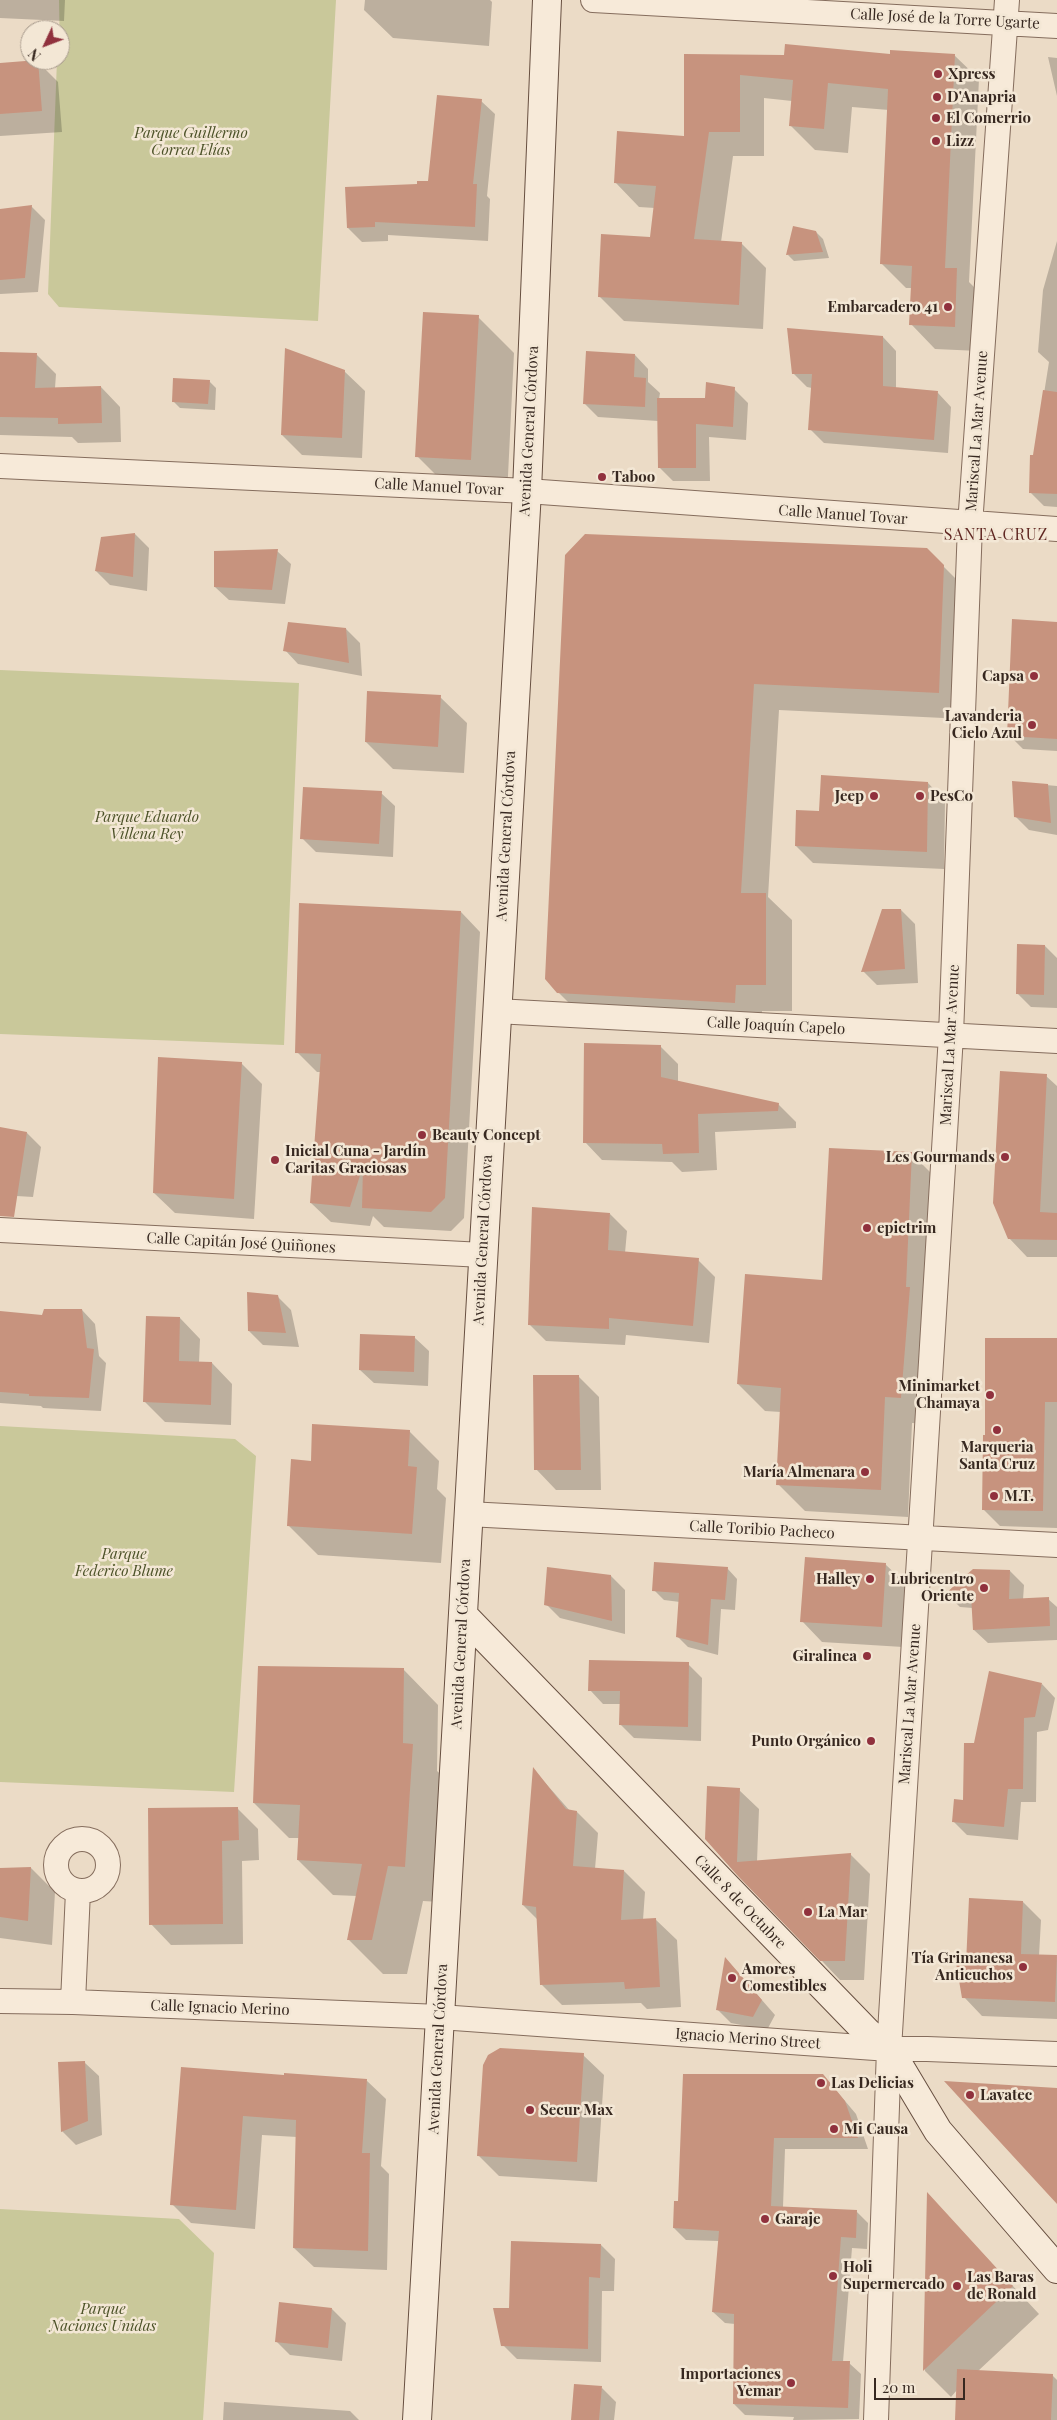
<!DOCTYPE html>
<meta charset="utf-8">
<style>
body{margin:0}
#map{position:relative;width:1057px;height:2420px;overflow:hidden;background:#ebdbc6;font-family:"Playfair Display",serif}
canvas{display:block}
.north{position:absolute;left:20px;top:20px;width:50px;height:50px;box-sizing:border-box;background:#f3e7d5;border:1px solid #a89b8d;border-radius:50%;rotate:227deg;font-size:14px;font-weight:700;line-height:20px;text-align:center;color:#372820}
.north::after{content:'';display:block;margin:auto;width:18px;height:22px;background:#90313d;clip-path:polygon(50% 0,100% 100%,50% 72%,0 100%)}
.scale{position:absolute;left:874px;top:2378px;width:91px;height:22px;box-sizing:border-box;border:2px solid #372820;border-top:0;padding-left:6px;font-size:15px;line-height:18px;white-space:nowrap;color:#372820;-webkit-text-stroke:4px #f3e7d5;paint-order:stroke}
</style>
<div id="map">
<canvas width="1057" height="2420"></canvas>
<div class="north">N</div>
<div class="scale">20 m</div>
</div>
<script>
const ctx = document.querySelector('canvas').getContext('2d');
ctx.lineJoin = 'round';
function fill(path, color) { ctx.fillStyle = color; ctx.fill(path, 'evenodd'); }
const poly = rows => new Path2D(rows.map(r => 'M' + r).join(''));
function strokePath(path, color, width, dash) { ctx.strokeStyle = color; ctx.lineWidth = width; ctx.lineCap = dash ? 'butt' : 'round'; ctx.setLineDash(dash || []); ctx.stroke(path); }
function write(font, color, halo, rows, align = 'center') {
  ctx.font = font + ' "Playfair Display",serif'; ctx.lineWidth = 5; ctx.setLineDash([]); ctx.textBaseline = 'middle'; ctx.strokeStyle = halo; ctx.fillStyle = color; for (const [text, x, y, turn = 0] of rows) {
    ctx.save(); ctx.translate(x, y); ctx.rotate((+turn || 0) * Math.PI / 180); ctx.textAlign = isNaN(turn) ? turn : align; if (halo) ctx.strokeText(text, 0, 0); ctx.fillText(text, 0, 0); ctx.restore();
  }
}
const green = poly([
 [59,0,336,0,318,321,59,307,48,294,57,60,60,60],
 [0,670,299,683,284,1045,0,1034],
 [0,1426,235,1439,256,1456,234,1792,0,1782],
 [0,2209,179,2219,214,2253,203,2420,0,2420]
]);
const shadow = poly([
 [0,0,65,0,64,21,0,18],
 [365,0,490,0,492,2,489,46,393,38,364,10],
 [685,55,954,55,979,79,969,282,981,294,979,351,935,349,911,324,912,288,906,288,882,264,889,110,852,107,848,153,815,150,790,125,792,101,764,98,764,156,733,156,721,242,741,243,766,268,763,329,624,321,599,296,651,238,655,208,639,207,615,182,685,138],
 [1048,57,1057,58,1057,96],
 [38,62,58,82,62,132,0,136,0,64],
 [481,101,495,114,487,196,490,199,488,241,388,235,388,241,362,242,348,228,418,185,430,183],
 [31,206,45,220,38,292,0,294,0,210],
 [816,232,823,239,829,258,794,261,788,255],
 [1057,241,1057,442,1039,425,1049,362,1038,352,1043,290],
 [478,317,514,353,507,496,453,492,417,456],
 [883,337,896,351,896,389,938,393,951,407,948,453,824,443,810,429,812,388,807,387,793,373],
 [0,353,37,355,56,374,55,388,101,387,120,407,121,442,78,443,72,437,0,435],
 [635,355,648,369,648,382,660,393,659,399,706,399,734,389,748,403,746,440,709,437,710,481,673,481,659,467,658,421,598,417,584,403],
 [344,371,365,391,362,458,302,455,282,435],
 [209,381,216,388,215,410,180,408,174,402],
 [1057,456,1057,507,1044,506,1030,492],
 [135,534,149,548,147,591,110,585,96,571],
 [585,536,926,549,970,593,964,719,779,710,768,897,792,920,792,1011,762,1011,761,1029,584,1018,558,992],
 [277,551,291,564,285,604,229,600,215,587],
 [1057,623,1057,751,1023,749,1009,735],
 [346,629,360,643,362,676,298,664,285,650],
 [440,697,467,723,464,773,393,769,366,742],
 [1013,782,1057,786,1057,835,1029,830,1015,816],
 [928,783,945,801,944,869,813,863,796,846],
 [381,793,395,806,393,857,316,852,302,838],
 [901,910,915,924,918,983,877,985,863,971],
 [461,912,480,932,464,1218,451,1231,384,1227,373,1216,370,1226,331,1222,311,1203,321,1072,317,1072,297,1052],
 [1045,946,1057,958,1057,1008,1031,1007,1017,993],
 [660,1046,678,1064,678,1082,778,1104,796,1122,796,1128,715,1132,717,1170,682,1172,672,1162,602,1160,585,1142],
 [241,1063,262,1084,254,1219,175,1213,154,1193],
 [1046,1076,1057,1086,1057,1257,1027,1257,1009,1238],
 [0,1128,27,1133,41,1147,33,1197,0,1195],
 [912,1154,939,1181,928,1424,912,1423,908,1517,805,1511,778,1484,781,1412,765,1411,738,1384,823,1282],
 [610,1214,627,1231,625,1253,698,1260,715,1277,709,1343,626,1335,625,1345,546,1341,529,1324],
 [277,1296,291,1310,299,1347,263,1345,249,1331],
 [82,1310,95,1324,99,1356,106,1363,101,1411,43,1408,41,1406,0,1403,0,1312,43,1317],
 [180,1318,200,1339,199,1363,212,1363,232,1384,231,1425,165,1422,145,1402],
 [415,1338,429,1351,428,1386,374,1383,360,1370],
 [1057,1340,1057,1528,1000,1526,983,1509],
 [579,1377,599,1397,601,1490,556,1490,536,1469],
 [409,1431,439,1461,437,1489,446,1498,441,1563,318,1555,288,1525,312,1462],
 [885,1564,906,1584,903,1647,822,1642,802,1621],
 [727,1568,737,1579,735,1610,721,1609,718,1655,688,1647,678,1637,680,1602,664,1600,654,1590],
 [1010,1571,1024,1585,1023,1600,1048,1599,1057,1607,1057,1640,988,1643,974,1630,973,1608,960,1607,947,1594],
 [611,1576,625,1590,625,1634,560,1618,546,1604],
 [688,1664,702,1678,701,1741,634,1738,620,1724,621,1704,603,1704,590,1690],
 [403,1669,438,1705,437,1771,447,1780,440,1902,423,1901,407,1974,383,1974,348,1939,357,1896,333,1895,298,1860,299,1838,289,1838,254,1803],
 [1042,1684,1055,1698,1048,1730,1037,1732,1036,1802,1021,1802,1018,1840,967,1835,953,1821,964,1801],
 [534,1770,570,1811,577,1812,598,1833,595,1869,624,1871,645,1892,643,1920,655,1919,677,1940,681,2007,647,2009,641,2003,562,2005,541,1984,538,1920,523,1905],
 [739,1790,759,1809,757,1862,850,1854,870,1874,864,1980,840,1980,706,1838],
 [238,1809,258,1829,259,1860,242,1861,243,1944,171,1945,151,1924],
 [31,1868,55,1892,52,1945,0,1938,0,1869],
 [1023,1902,1041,1920,1039,1956,1057,1957,1057,2019,982,2016,964,1997,967,1965],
 [726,1959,775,2015,767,2030,731,2023,717,2009],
 [583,2055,604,2075,597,2182,499,2176,478,2155],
 [85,2063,99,2076,102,2135,76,2145,62,2131],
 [182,2068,285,2076,366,2080,386,2099,381,2166,389,2174,387,2270,314,2267,294,2248,297,2137,262,2135,255,2229,191,2223,172,2204],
 [823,2075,856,2114,868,2149,785,2149,783,2207,856,2211,868,2223,867,2249,852,2248,843,2362,849,2363,861,2374,859,2419,793,2420,794,2417,745,2415,734,2404,735,2324,725,2323,713,2312,719,2241,686,2240,674,2228,679,2202],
 [928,2195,1039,2314,978,2371,1053,2376,1057,2380,1057,2420,956,2420,957,2390,951,2397,925,2371],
 [601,2245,615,2259,614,2291,602,2291,601,2362,517,2359,503,2345,510,2309],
 [332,2309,346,2323,342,2361,290,2355,276,2341],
 [602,2388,616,2402,614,2420,572,2420],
 [224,2402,350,2411,359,2420,223,2420]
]);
const building = poly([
 [785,44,890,54,890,50,955,54,945,268,957,268,955,327,909,325,912,266,880,264,888,89,828,83,824,129,789,126,793,80,740,75,740,132,709,132,694,239,742,242,739,305,598,297,601,234,650,237,656,186,614,183,617,131,684,136,684,54,784,55],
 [38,60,42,111,0,114,0,63],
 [437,95,482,99,473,184,477,184,475,227,375,222,375,227,347,228,345,187,417,184,417,181,428,181],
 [32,205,25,278,0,280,0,209],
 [793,226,816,231,823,252,786,255],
 [423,312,479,315,471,460,415,457],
 [787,328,883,336,883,386,938,391,934,440,808,430,812,374,792,374],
 [285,348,345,370,342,438,281,435],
 [586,351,635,354,634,377,646,378,645,407,583,404],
 [0,352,37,353,35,388,101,386,102,423,58,424,58,418,0,417],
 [173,378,210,380,208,404,172,402],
 [706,382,735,387,733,427,696,424,696,468,658,468,657,398,705,398],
 [1043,390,1057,392,1057,494,1029,493,1030,455,1033,455],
 [135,533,133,577,95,571,101,537],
 [585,534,927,548,944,565,939,693,754,684,741,893,766,893,766,985,736,985,735,1003,557,993,545,979,565,555],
 [278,549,272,590,214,587,214,551],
 [1012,619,1057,622,1057,739,1007,736],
 [288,622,346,628,349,663,283,651],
 [367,691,441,695,438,747,365,742],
 [821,775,928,782,927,852,795,846,796,810,819,811],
 [1012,781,1048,784,1051,823,1014,817],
 [303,787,382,791,379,844,300,839],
 [299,903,461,911,445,1198,431,1212,362,1208,363,1166,350,1207,310,1203,321,1054,295,1053],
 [882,909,901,909,905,969,861,972],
 [1017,944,1045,945,1044,995,1016,994],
 [584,1043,661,1045,661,1077,779,1103,778,1111,698,1114,699,1153,663,1154,662,1144,583,1143],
 [158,1057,242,1062,234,1199,153,1193],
 [1000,1071,1047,1074,1040,1212,1057,1213,1057,1240,1008,1239,993,1203],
 [0,1127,27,1132,14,1217,0,1216],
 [829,1148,912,1152,906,1287,910,1287,901,1398,885,1397,881,1490,776,1485,781,1388,737,1384,745,1274,822,1280],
 [532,1207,610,1213,608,1250,699,1258,693,1326,609,1318,609,1329,528,1325],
 [247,1292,278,1295,286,1333,248,1331],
 [44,1309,82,1309,87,1348,94,1349,89,1398,29,1396,29,1394,0,1392,0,1311,42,1315],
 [146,1316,180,1317,179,1361,212,1362,211,1405,143,1402],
 [360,1334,415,1336,414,1372,359,1370],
 [985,1338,1057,1338,1057,1402,1045,1402,1043,1511,982,1510,983,1435,985,1435],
 [533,1375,579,1375,581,1470,534,1470],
 [312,1424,410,1430,408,1466,417,1467,412,1534,287,1526,291,1459,311,1461],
 [805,1557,886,1563,882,1627,800,1622],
 [654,1562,728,1567,725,1600,711,1599,708,1645,676,1637,679,1593,652,1591],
 [547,1567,611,1575,612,1621,544,1605],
 [973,1569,1010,1570,1009,1599,1049,1597,1050,1626,973,1630,971,1595,945,1594],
 [589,1660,689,1662,688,1727,619,1725,620,1691,588,1691],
 [258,1666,404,1668,403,1743,413,1744,405,1867,388,1866,372,1940,347,1940,362,1864,297,1860,300,1805,253,1803],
 [989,1671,1042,1683,1035,1717,1024,1718,1023,1789,1008,1789,1004,1827,952,1822,954,1799,963,1800,964,1743,974,1743],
 [533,1767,566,1809,577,1811,573,1866,624,1870,621,1920,656,1918,660,1987,625,1989,624,1982,540,1985,536,1907,522,1905],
 [707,1786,740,1788,737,1862,851,1853,845,1961,820,1961,737,1875,705,1839],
 [238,1807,239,1840,222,1841,223,1924,149,1925,148,1808],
 [31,1867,28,1921,0,1917,0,1868],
 [969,1898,1023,1901,1021,1954,1057,1955,1055,2002,962,1998,956,1963,966,1964],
 [725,1957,762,2000,753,2017,716,2010],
 [500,2048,584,2053,577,2162,477,2156,483,2065,488,2055],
 [85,2061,88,2121,61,2132,58,2062],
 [181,2067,284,2075,284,2073,367,2079,362,2153,370,2153,368,2251,293,2248,296,2120,243,2116,236,2210,170,2205],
 [683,2074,823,2074,845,2101,858,2138,774,2138,771,2206,857,2210,856,2238,841,2237,832,2361,850,2361,848,2408,733,2404,734,2314,712,2312,719,2231,673,2228,674,2201,678,2201],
 [944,2081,1057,2088,1057,2204],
 [927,2192,1013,2286,923,2371],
 [511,2241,601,2244,600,2278,589,2277,588,2349,501,2346,493,2308,509,2308],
 [279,2302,332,2308,328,2348,275,2342],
 [957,2369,1053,2374,1051,2420,955,2420],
 [574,2384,602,2386,599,2420,571,2420]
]);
const street = poly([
 [593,0,1057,26],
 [0,466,527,491,1057,529],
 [496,1011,1057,1041],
 [0,1230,483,1255],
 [468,1514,1057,1545],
 '56 1865a26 26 0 1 1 52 0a26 26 0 1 1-52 0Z',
 [0,2001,73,2002,440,2017,889,2049,927,2049,1057,2054],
 [73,2002,78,1891],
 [876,2420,889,2049,951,1035,970,525,1007,0]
]);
const secondary = poly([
 [464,1616,868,2033,889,2049,938,2131,1057,2269],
 [417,2420,527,491,547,0]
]);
const markers = [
 [938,74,5,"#90313d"],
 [937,97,5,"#90313d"],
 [936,118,5,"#90313d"],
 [936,141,5,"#90313d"],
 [948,307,5,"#90313d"],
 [602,477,5,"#90313d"],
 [1034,676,5,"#90313d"],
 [1032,725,5,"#90313d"],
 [874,796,5,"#90313d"],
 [920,796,5,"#90313d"],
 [422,1135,5,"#90313d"],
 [1005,1157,5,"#90313d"],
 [275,1160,5,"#90313d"],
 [867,1228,5,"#90313d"],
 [990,1395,5,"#90313d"],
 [997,1430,5,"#90313d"],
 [865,1472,5,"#90313d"],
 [994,1496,5,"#90313d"],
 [870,1579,5,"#90313d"],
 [984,1588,5,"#90313d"],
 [867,1656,5,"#90313d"],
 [871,1741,5,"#90313d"],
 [808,1912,5,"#90313d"],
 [1023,1967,5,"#90313d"],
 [732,1978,5,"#90313d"],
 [821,2083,5,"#90313d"],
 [970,2095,5,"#90313d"],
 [530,2110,5,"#90313d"],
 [834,2129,5,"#90313d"],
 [765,2219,5,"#90313d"],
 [833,2276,5,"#90313d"],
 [957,2286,5,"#90313d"],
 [791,2383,5,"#90313d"]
];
const streetNames = [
 ["Calle José de la Torre Ugarte",945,19,3],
 ["Avenida General Córdova",529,431,-87],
 ["Mariscal La Mar Avenue",977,431,-86],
 ["Calle Manuel Tovar",439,487,3],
 ["Calle Manuel Tovar",843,515,4],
 ["Avenida General Córdova",506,836,-87],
 ["Calle Joaquín Capelo",776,1026,3],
 ["Mariscal La Mar Avenue",950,1045,-87],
 ["Avenida General Córdova",483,1240,-87],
 ["Calle Capitán José Quiñones",241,1243,3],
 ["Calle Toribio Pacheco",762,1530,3],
 ["Avenida General Córdova",461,1644,-87],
 ["Mariscal La Mar Avenue",910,1704,-86],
 ["Calle 8 de Octubre",740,1902,46],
 ["Calle Ignacio Merino",220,2008,2],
 ["Ignacio Merino Street",748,2039,4],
 ["Avenida General Córdova",438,2049,-87]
];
const poiNames = [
 ["Xpress",948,74],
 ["D'Anapria",947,97],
 ["El Comerrio",946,118],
 ["Lizz",946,141],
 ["Embarcadero 41",938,307,"right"],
 ["Taboo",612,477],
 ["Capsa",1024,676,"right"],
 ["Lavanderia",1022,716,"right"],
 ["Cielo Azul",1022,733,"right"],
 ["Jeep",864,796,"right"],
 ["PesCo",930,796],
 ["Beauty Concept",432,1135],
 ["Inicial Cuna - Jardín",285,1151],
 ["Caritas Graciosas",285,1168],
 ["Les Gourmands",995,1157,"right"],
 ["epictrim",877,1228],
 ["Minimarket",980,1386,"right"],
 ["Chamaya",980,1403,"right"],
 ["Marqueria",997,1447,"center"],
 ["Santa Cruz",997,1464,"center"],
 ["María Almenara",855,1472,"right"],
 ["M.T.",1004,1496],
 ["Halley",860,1579,"right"],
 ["Lubricentro",974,1579,"right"],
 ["Oriente",974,1596,"right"],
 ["Giralinea",857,1656,"right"],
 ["Punto Orgánico",861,1741,"right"],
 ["La Mar",818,1912],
 ["Tía Grimanesa",1013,1958,"right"],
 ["Anticuchos",1013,1975,"right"],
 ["Amores",742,1969],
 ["Comestibles",742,1986],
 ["Las Delicias",831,2083],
 ["Lavatec",980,2095],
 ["Secur Max",540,2110],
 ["Mi Causa",844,2129],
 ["Garaje",775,2219],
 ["Holi",843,2267],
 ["Supermercado",843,2284],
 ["Las Baras",967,2277],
 ["de Ronald",967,2294],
 ["Importaciones",781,2374,"right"],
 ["Yemar",781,2391,"right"]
];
const parkNames = [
 ["Parque Guillermo",191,133],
 ["Correa Elías",191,150],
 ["Parque Eduardo",147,817],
 ["Villena Rey",147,834],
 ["Parque",124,1554],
 ["Federico Blume",124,1571],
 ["Parque",103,2309],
 ["Naciones Unidas",103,2326]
];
const neighbourhoodNames = [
 ["SANTA CRUZ",996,535]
];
fill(green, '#c9c89a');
fill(shadow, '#0003');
fill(building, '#c7937e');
strokePath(street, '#856d5d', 26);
strokePath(secondary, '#674f40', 30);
strokePath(street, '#f7ead9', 24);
strokePath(secondary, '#f7ead9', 28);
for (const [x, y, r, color] of markers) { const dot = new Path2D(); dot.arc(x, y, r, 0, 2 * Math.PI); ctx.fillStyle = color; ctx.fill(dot); strokePath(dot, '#f3e7d5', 2); }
write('15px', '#372820', '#f3e7d5', streetNames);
write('bold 15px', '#372820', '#f3e7d5', poiNames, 'left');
write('italic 15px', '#4c5228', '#f3e7d5', parkNames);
ctx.letterSpacing = '1px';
write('16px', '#602722', '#f3e7d5', neighbourhoodNames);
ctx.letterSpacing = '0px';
</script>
